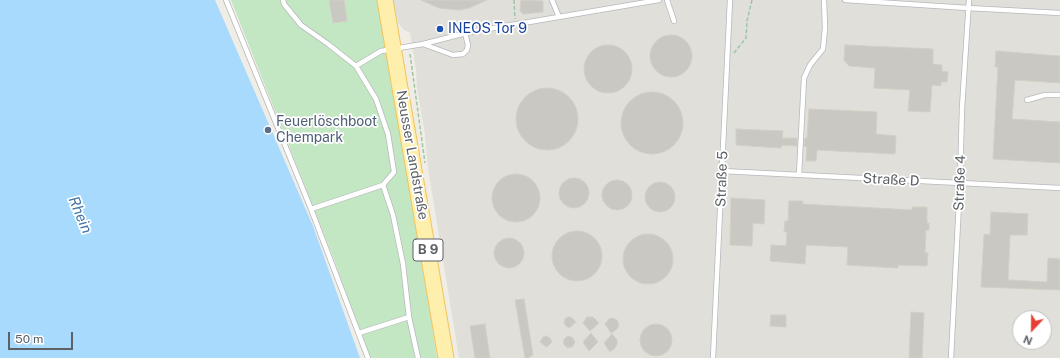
<!DOCTYPE html>
<meta charset="utf-8">
<style>
body{margin:0}
#map{position:relative;width:1060px;height:358px;overflow:hidden;background:#f0ede6;font-family:"Public Sans",sans-serif}
canvas{display:block}
.north{position:absolute;left:1012px;top:310px;width:40px;height:40px;box-sizing:border-box;background:#fff;border:1px solid #bec0c2;border-radius:50%;rotate:202deg;font-size:11px;font-weight:700;line-height:16px;text-align:center;color:#5d6166}
.north::after{content:'';display:block;margin:auto;width:14px;height:18px;background:#e83e34;clip-path:polygon(50% 0,100% 100%,50% 72%,0 100%)}
.scale{position:absolute;left:8px;top:332px;width:65px;height:18px;box-sizing:border-box;border:2px solid #5d6166;border-top:0;padding-left:5px;font-size:12px;line-height:14px;white-space:nowrap;color:#5d6166;-webkit-text-stroke:3px #fff;paint-order:stroke}
</style>
<div id="map">
<canvas width="1060" height="358"></canvas>
<div class="north">N</div>
<div class="scale">50 m</div>
</div>
<script>
const ctx = document.querySelector('canvas').getContext('2d');
ctx.lineJoin = 'round';
function fill(path, color) { ctx.fillStyle = color; ctx.fill(path, 'evenodd'); }
const poly = rows => new Path2D(rows.map(r => 'M' + r).join(''));
function strokePath(path, color, width, dash) { ctx.strokeStyle = color; ctx.lineWidth = width; ctx.lineCap = dash ? 'butt' : 'round'; ctx.setLineDash(dash || []); ctx.stroke(path); }
function write(font, color, halo, rows, align = 'center') {
  ctx.font = font + ' "Public Sans",sans-serif'; ctx.lineWidth = 3.5; ctx.setLineDash([]); ctx.textBaseline = 'middle'; ctx.strokeStyle = halo; ctx.fillStyle = color; for (const [text, x, y, turn = 0] of rows) {
    ctx.save(); ctx.translate(x, y); ctx.rotate((+turn || 0) * Math.PI / 180); ctx.textAlign = isNaN(turn) ? turn : align; if (halo) ctx.strokeText(text, 0, 0); ctx.fillText(text, 0, 0); ctx.restore();
  }
}
const industrial = poly([
 [393,0,1060,0,1060,358,459,358,428,168,425,135,417,88,416,70,410,33,404,30,398,23],
 [1020,318,1044,318,1044,342,1020,342]
]);
const green = poly([
 [231,0,377,0,398,109,437,358,369,358,334,259]
]);
const water = poly([
 [0,0,215,0,313,226,360,358,0,358]
]);
const building = poly([
 [329,0,344,0,347,21,333,23,329,0],
 [421,0,487,0,469,8,459,10,439,8,421,0],
 [521,0,543,1,543,12,523,14,520,11,521,0],
 '650 56a21 21 0 1 1 42 0a21 21 0 1 1-42 0Z',
 '584 69a24 24 0 1 1 48 0a24 24 0 1 1-48 0Z',
 [845,45,933,49,933,64,942,65,942,71,948,72,947,82,941,82,941,86,932,85,930,112,908,111,910,90,874,88,875,68,849,66,844,60,845,45],
 [996,51,1060,56,1060,83,1015,80,1012,119,1060,122,1060,163,993,159,998,67,995,67,996,51],
 '516 119a31 31 0 1 1 62 0a31 31 0 1 1-62 0Z',
 '621 123a31 31 0 1 1 62 0a31 31 0 1 1-62 0Z',
 [809,109,877,112,876,134,896,136,895,154,817,150,816,161,806,161,807,147,804,146,805,138,807,138,809,109],
 [736,129,783,131,782,138,797,138,797,146,782,145,781,148,736,145,736,129],
 '492 198a24 24 0 1 1 48 0a24 24 0 1 1-48 0Z',
 '559 193a15 15 0 1 1 30 0a15 15 0 1 1-30 0Z',
 '602 195a15 15 0 1 1 30 0a15 15 0 1 1-30 0Z',
 '645 197a15 15 0 1 1 30 0a15 15 0 1 1-30 0Z',
 [731,198,765,200,764,224,753,223,752,246,730,245,731,198],
 [789,201,803,201,802,204,912,210,912,207,927,207,927,223,929,223,929,230,926,230,925,253,928,253,927,266,898,265,898,268,847,265,848,247,806,245,805,264,770,261,771,245,786,246,787,232,784,232,785,221,788,221,789,201],
 [991,212,1028,214,1027,235,1010,235,1008,280,1047,282,1048,258,1060,259,1060,290,981,287,984,234,990,235,991,212],
 '552 256a25 25 0 1 1 50 0a25 25 0 1 1-50 0Z',
 '623 259a25 25 0 1 1 50 0a25 25 0 1 1-50 0Z',
 '494 253a15 15 0 1 1 30 0a15 15 0 1 1-30 0Z',
 [524,299,533,355,528,358,525,358,515,300,524,299],
 [911,312,924,313,922,358,909,358,911,312],
 [771,315,786,315,786,327,770,326,771,315],
 [568,317,571,317,576,322,569,328,565,325,564,322,565,319,568,317],
 [587,317,593,317,599,323,590,331,583,323,587,317],
 [613,318,617,320,619,325,617,329,611,333,605,324,609,319,613,318],
 [485,324,490,358,475,358,470,326,485,324],
 '640 340a16 16 0 1 1 32 0a16 16 0 1 1-32 0Z',
 [591,333,598,342,589,351,583,342,591,333],
 [612,334,617,340,617,344,615,348,610,352,604,343,612,334],
 [546,336,550,338,552,342,549,345,546,347,540,342,543,337,546,336],
 '563.5 342a5.5 5.5 0 1 1 11 0a5.5 5.5 0 1 1-11 0Z'
]);
const path = poly([
 [514,0,515,19],
 [734,53,746,38,747,21,752,0],
 [410,54,425,163]
]);
const service = poly([
 [226,0,311,209,368,358],
 [283,0,284,4,301,25,328,44,356,66,381,51,423,44,470,32,659,0],
 [552,0,559,17],
 [667,0,674,21],
 [845,0,968,8,1060,13],
 [423,44,453,55,463,54,467,50,468,45,465,33],
 [1027,100,1045,95,1060,95],
 [722,171,1060,188],
 [799,175,804,78,810,65,823,49,825,28,824,0],
 [383,185,393,215,403,264,409,317,418,358],
 [311,209,383,185,394,172,388,134,376,99,356,66],
 [359,333,409,317],
 [713,358,730,0],
 [951,358,960,183,962,108,969,0]
]);
const primary = poly([
 [385,0,446,358]
]);
const markers = [
 [440,29,4,"#1a4fb4"],
 [268,130,4,"#5c6f8a"]
];
const shields = [
 [428,250,30]
];
const shieldNames = [
 ["B 9",428,250]
];
const transitNames = [
 ["INEOS Tor 9",448,29]
];
const serviceNames = [
 ["Feuerlöschboot",276,122],
 ["Chempark",276,138]
];
const streetNames = [
 ["Neusser Landstraße",412,155,80],
 ["Straße 5",722,179,-88],
 ["Straße D",891,180,3],
 ["Straße 4",960,183,-88]
];
const waterNames = [
 ["Rhein",80,215,67]
];
fill(industrial, '#e1dfda');
fill(green, '#c4e7c3');
fill(water, '#a8dafe');
fill(building, '#cac8c3');
strokePath(building, '#d4cfc4', 1);
strokePath(service, '#b6b8bc', 6);
strokePath(primary, '#f0c45e', 17);
strokePath(path, '#9cc7a7', 1.5, [4, 2]);
strokePath(service, '#fff', 4.5);
strokePath(primary, '#feefac', 15);
for (const [x, y, r, color] of markers) { const dot = new Path2D(); dot.arc(x, y, r, 0, 2 * Math.PI); ctx.fillStyle = color; ctx.fill(dot); strokePath(dot, '#fff', 1.5); }
for (const [x, y, w] of shields) { const box = new Path2D(); box.roundRect(x - w / 2, y - 11, w, 22, 3); ctx.fillStyle = '#fff'; ctx.fill(box); strokePath(box, '#5d6166', 1); }
write('bold 13px', '#5d6166', null, shieldNames);
write('14px', '#164399', '#fff', transitNames, 'left');
write('14px', '#4e5e75', '#fff', serviceNames, 'left');
write('14px', '#5d6166', '#fff', streetNames);
write('italic 15px', '#4175a8', '#fff', waterNames);
</script>
